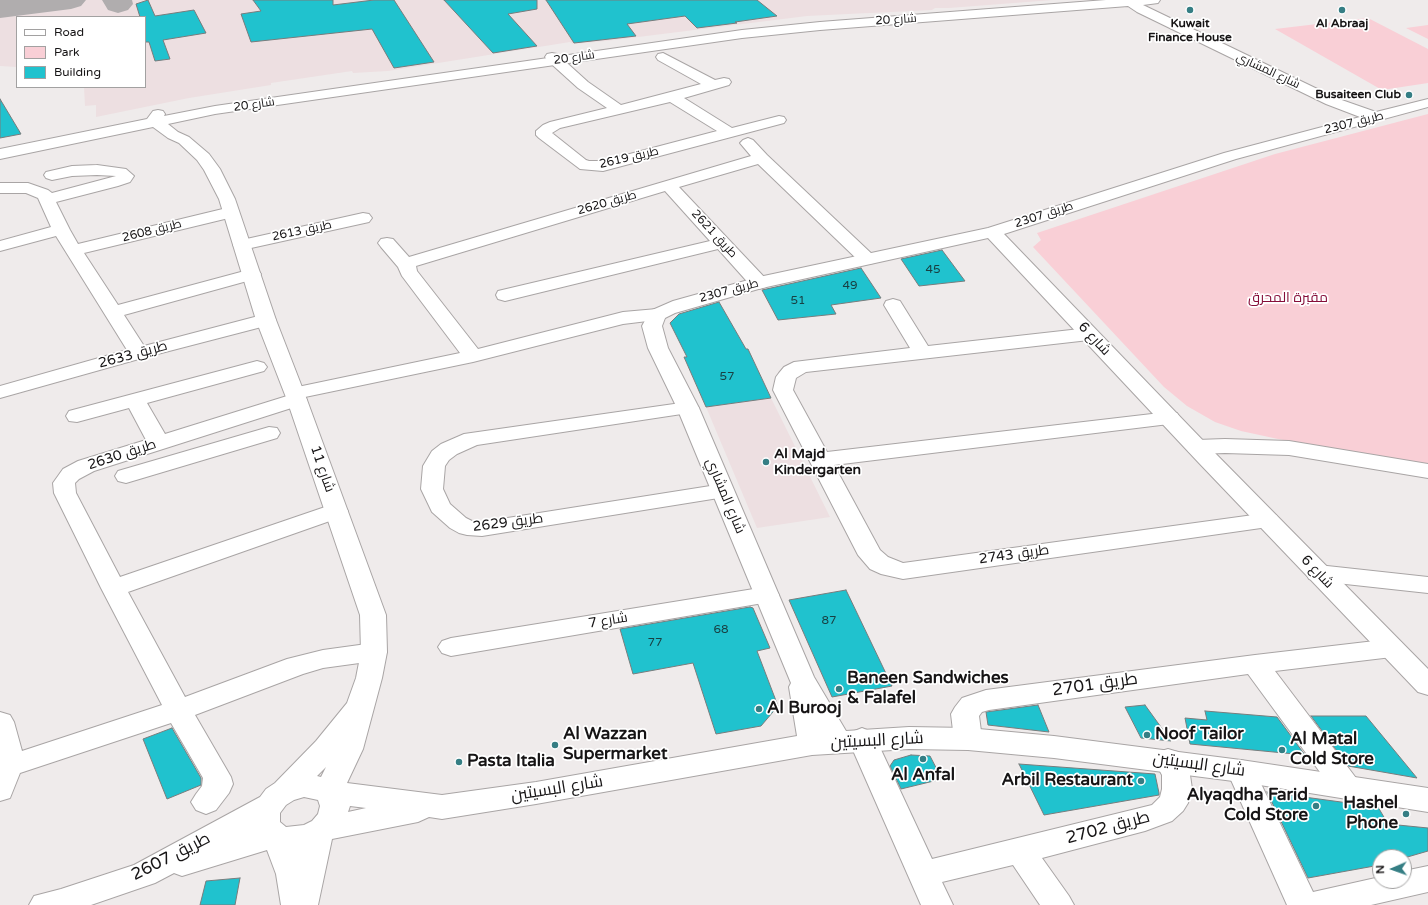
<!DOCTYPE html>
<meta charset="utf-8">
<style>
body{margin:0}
#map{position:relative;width:1428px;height:905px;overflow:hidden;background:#efebeb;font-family:"Varela Round",sans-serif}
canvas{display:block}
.legend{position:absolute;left:16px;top:16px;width:130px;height:72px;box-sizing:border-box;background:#fff;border:1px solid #a2a1a1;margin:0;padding:5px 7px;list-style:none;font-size:12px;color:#161415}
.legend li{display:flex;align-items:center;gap:8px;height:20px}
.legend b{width:20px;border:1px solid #a2a1a1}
.north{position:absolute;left:1372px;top:849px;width:40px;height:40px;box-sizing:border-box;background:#fff;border:1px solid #a2a1a1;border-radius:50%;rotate:268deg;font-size:11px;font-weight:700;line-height:16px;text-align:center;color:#161415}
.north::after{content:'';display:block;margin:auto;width:14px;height:18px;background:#357e84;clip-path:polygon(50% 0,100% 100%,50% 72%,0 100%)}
</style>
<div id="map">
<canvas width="1428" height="905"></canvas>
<ul class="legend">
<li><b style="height:5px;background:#fff"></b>Road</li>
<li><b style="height:11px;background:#f9cfd6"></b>Park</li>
<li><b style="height:11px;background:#20c2ce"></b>Building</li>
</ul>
<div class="north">N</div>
</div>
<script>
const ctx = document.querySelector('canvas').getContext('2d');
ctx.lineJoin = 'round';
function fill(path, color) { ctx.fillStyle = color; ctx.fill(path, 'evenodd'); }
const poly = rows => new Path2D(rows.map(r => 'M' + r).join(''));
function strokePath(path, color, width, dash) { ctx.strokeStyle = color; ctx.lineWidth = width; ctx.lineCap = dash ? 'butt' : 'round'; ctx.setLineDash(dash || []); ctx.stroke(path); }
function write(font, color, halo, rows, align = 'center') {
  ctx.font = font + ' "Varela Round",Cairo,sans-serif'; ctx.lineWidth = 3.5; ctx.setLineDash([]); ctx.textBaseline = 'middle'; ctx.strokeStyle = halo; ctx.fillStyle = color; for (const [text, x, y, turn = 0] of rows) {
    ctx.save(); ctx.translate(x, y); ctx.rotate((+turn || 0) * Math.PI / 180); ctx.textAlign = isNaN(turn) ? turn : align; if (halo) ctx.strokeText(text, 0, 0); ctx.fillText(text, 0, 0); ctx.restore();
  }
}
const built = poly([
 [0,0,1053,0,949,8,935,8,932,10,807,16,606,41,573,44,570,42,388,71,353,73,352,71,271,83,271,85,189,98,96,117,96,105,85,106,84,87,145,87,145,17,17,17,17,67,0,66],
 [771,398,830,517,757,528,706,407]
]);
const green = poly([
 [1368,18,1428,49,1428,83,1382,90,1275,29],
 [1428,25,1428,39,1406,28],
 [1428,114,1428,466,1278,439,1241,431,1215,422,1187,406,1164,387,1033,247,1041,240,1037,233,1275,154]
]);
const taxiway = poly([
 [0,0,86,0,81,6,71,9,0,18,0,0],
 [102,0,132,0,133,4,128,10,118,13,108,10,102,0]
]);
const building = poly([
 [148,0,155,16,194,10,206,33,163,40,170,59,155,61,149,42,145,42,145,17,140,17,136,4,148,0],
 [253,0,333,0,333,5,374,0,394,0,434,62,394,68,372,29,251,42,241,14,261,11,253,0],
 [444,0,537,0,537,9,508,14,537,46,493,53,444,0],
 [546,0,757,0,777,16,735,22,737,23,697,28,685,16,627,24,636,36,574,43,546,0],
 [0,99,21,134,0,138,0,99],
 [942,250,965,281,919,286,901,259,942,250],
 [861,268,881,298,831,305,836,314,778,320,762,290,861,268],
 [719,302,746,349,748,349,771,398,706,407,684,357,687,357,670,323,679,314,719,302],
 [846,590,892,686,832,697,789,600,846,590],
 [750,607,753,608,770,648,757,651,778,706,761,726,716,734,693,663,633,674,620,629,750,607],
 [1038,705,1049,732,988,725,986,712,1038,705],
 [1145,705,1171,741,1141,738,1125,707,1145,705],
 [1205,711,1277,717,1305,755,1190,744,1185,718,1207,720,1205,711],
 [1311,716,1366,716,1417,778,1348,766,1311,716],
 [172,728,201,778,201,785,167,799,143,739,172,728],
 [911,755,930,756,942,779,901,789,890,766,894,760,911,755],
 [1019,764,1155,774,1159,793,1159,795,1044,815,1019,764],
 [1267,792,1378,807,1388,824,1428,828,1428,851,1404,858,1404,857,1380,857,1380,865,1308,878,1267,792],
 [240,878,235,905,200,905,206,881,240,878]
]);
const street = poly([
 [552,53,557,54,588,82,621,105,701,84,658,60,656,57,658,54,663,53,715,80,724,78,729,79,731,82,729,85,684,98,732,128,779,116,784,117,786,120,784,123,603,171,580,169,539,138,536,135,536,131,543,125,550,122,607,108,578,88,547,60,545,57,547,54,552,53],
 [670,102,717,131,603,161,589,161,586,160,552,133,560,128,670,102],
 [748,138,753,140,767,155,873,255,876,259,873,263,867,264,861,263,758,164,679,187,766,279,768,283,766,287,759,289,752,287,718,249,505,301,498,299,496,295,498,291,710,241,665,191,416,266,417,271,478,349,623,312,657,309,664,311,667,315,664,319,623,324,473,362,305,397,307,400,304,404,94,471,79,479,75,483,76,493,120,577,328,506,336,504,344,506,348,511,344,516,128,592,185,697,287,659,323,650,374,643,383,646,387,652,383,658,374,661,323,668,303,674,195,715,231,777,233,784,229,793,216,810,206,814,196,810,191,802,196,794,202,786,203,778,171,723,20,773,10,798,0,801,0,712,10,715,14,722,22,751,162,705,101,588,54,493,53,483,63,469,78,461,146,440,129,408,77,422,69,421,66,416,69,411,257,361,264,363,267,367,264,371,147,403,165,434,287,396,285,393,288,389,460,353,402,276,398,267,381,247,378,243,381,239,387,238,393,239,409,257,751,156,740,143,743,140,748,138],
 [97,165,126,169,134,176,130,182,118,186,56,202,70,230,78,244,231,207,237,208,239,212,237,216,84,253,118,305,252,269,258,270,261,274,258,278,124,315,144,346,266,314,273,316,276,320,273,324,146,357,0,398,0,386,127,350,56,236,0,251,0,241,51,227,38,198,26,193,0,193,0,183,28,183,48,190,52,193,116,176,97,175,72,176,52,180,46,178,44,175,46,172,72,166,97,165],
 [363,213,369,214,372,218,369,222,242,250,236,249,233,245,236,241,242,240,363,213],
 [893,299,900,301,928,346,1089,328,1096,330,1099,334,1096,338,1089,340,806,372,796,378,793,390,827,452,1169,412,1177,413,1180,418,1177,423,1169,424,834,465,880,550,888,557,903,563,1268,513,1276,515,1280,520,1276,525,1268,527,903,579,881,574,870,569,858,555,773,390,776,377,779,373,784,367,794,362,910,348,884,305,886,301,893,299],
 [688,402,695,404,699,408,695,412,477,445,457,454,449,460,445,466,443,489,450,504,466,518,472,521,482,522,723,484,731,486,734,491,731,496,482,536,467,535,459,533,450,528,432,512,421,489,423,466,432,451,441,444,464,434,688,402],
 [269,427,277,428,280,433,277,438,126,483,118,481,115,476,118,471,269,427],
 [1225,439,1289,441,1428,464,1428,478,1289,455,1225,453,1197,454,1189,452,1186,447,1189,442,1197,440,1225,439],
 [1318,565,1428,577,1428,593,1318,581,1309,579,1306,573,1309,567,1318,565],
 [766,587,775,589,779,595,775,601,451,656,442,653,438,647,442,641,451,638,766,587],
 [1392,639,1401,642,1405,648,1401,654,1392,657,1275,671,1356,778,1361,786,1356,794,1346,797,1336,794,1248,674,989,710,982,712,979,716,982,739,978,746,968,750,958,746,954,739,951,714,955,707,962,698,986,690,1255,655,1392,639],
 [862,728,872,732,876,739,932,859,1152,805,1160,797,1162,789,1162,775,1154,760,1158,752,1168,749,1178,752,1190,775,1192,789,1188,803,1183,811,1172,821,1145,831,1042,858,1069,896,1074,905,1040,905,1013,865,942,882,953,905,921,905,848,739,852,732,862,728],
 [1241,760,1251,763,1313,892,1380,877,1380,881,1404,881,1404,871,1428,866,1428,892,1371,905,1287,905,1227,771,1231,763,1241,760]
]);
const secondary = poly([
 [1106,0,1160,0,1158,3,1143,5,1336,98,1376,112,1428,99,1428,107,1236,159,1004,234,1215,453,1428,669,1428,695,1418,692,1199,463,988,238,762,288,675,313,665,318,662,326,668,348,699,408,814,677,846,731,909,727,968,728,1054,736,1241,760,1428,788,1428,812,1241,782,1054,758,968,750,909,749,812,755,536,804,442,819,429,817,418,822,332,839,318,905,281,905,276,874,267,850,182,876,174,873,155,883,91,905,29,905,34,896,61,889,134,865,260,797,266,789,275,783,316,741,347,703,356,678,361,652,360,615,287,400,256,320,219,199,204,170,197,160,179,143,168,138,153,127,0,159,0,149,147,119,153,111,158,110,163,111,165,114,164,116,215,106,742,30,820,22,1106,0],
 [1128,6,1137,12,1326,104,1360,117,1224,153,988,228,759,277,673,301,650,311,642,326,648,348,677,408,791,683,789,687,797,736,536,782,442,795,347,783,363,749,382,678,387,652,386,615,307,400,276,320,235,199,220,169,209,154,189,137,178,132,168,124,215,114,742,38,820,30,1128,6],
 [326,767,321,777,317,776,326,767],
 [304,797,318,800,320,806,318,814,312,821,304,825,286,827,280,822,280,813,286,805,294,800,304,797],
 [350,806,366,808,348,812,350,806]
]);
const markers = [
 [1190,10,4,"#357e84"],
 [1342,10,4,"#357e84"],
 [1409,95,4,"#357e84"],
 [766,462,4,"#357e84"],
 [839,689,4,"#357e84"],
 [759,709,4,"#357e84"],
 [1147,735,4,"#357e84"],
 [555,745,4,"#357e84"],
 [1282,750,4,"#357e84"],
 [923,759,4,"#357e84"],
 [459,762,4,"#357e84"],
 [1141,781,4,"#357e84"],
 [1316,806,4,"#357e84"],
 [1406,814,4,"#357e84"]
];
const farStreetnames = [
 ["شارع 20",896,20,-4],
 ["شارع 20",574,58,-8],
 ["شارع المشاري",1268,71,25],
 ["شارع 20",254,105,-8],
 ["طريق 2307",1354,123,-14],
 ["طريق 2619",629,158,-13],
 ["طريق 2620",607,203,-16],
 ["طريق 2307",1044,215,-18],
 ["طريق 2608",152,231,-14],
 ["طريق 2613",302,231,-12],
 ["طريق 2621",714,234,47],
 ["طريق 2307",729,291,-15]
];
const farPoinames = [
 ["Kuwait",1190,24],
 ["Finance House",1190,38],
 ["Al Abraaj",1342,24],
 ["Busaiteen Club",1401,95,"right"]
];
const numberNames = [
 ["45",933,270],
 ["49",850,286],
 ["51",798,301],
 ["57",727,377],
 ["87",829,621],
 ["68",721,630],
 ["77",655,643]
];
const parkNames = [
 ["مقبرة المحرق",1288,298]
];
const streetNames = [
 ["شارع 6",1094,339,47],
 ["طريق 2633",133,355,-15],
 ["طريق 2630",122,455,-18],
 ["شارع 11",322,469,71],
 ["شارع المشاري",725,496,67],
 ["طريق 2629",508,523,-7],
 ["طريق 2743",1014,555,-8],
 ["شارع 6",1317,572,46],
 ["شارع 7",608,621,-9]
];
const poiNames = [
 ["Al Majd",774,454],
 ["Kindergarten",774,470]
];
const nearPoinames = [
 ["Baneen Sandwiches",847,679],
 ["& Falafel",847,699],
 ["Al Burooj",767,709],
 ["Al Wazzan",563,735],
 ["Supermarket",563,755],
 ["Noof Tailor",1155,735],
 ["Al Matal",1290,740],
 ["Cold Store",1290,760],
 ["Pasta Italia",467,762],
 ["Al Anfal",923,776,"center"],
 ["Arbil Restaurant",1133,781,"right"],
 ["Alyaqdha Farid",1308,796,"right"],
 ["Cold Store",1308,816,"right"],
 ["Hashel",1398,804,"right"],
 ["Phone",1398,824,"right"]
];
const nearStreetnames = [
 ["طريق 2701",1095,685,-8],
 ["شارع البسيتين",877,741,-3],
 ["شارع البسيتين",1199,765,8],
 ["شارع البسيتين",557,789,-9],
 ["طريق 2702",1108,828,-15],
 ["طريق 2607",171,857,-27]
];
fill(built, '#eddfe1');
fill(green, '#f9cfd6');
fill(taxiway, '#b0adae');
fill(building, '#20c2ce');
strokePath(building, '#787c7c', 1);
strokePath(street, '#a9a5a5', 2);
strokePath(secondary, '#a9a5a5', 2);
fill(street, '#fff');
fill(secondary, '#fff');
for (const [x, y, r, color] of markers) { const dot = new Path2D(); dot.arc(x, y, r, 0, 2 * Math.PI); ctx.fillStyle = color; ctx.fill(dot); strokePath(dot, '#fff', 1.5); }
write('12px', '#161415', '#fff', farStreetnames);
write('bold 12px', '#161415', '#fff', farPoinames);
write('12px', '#184043', null, numberNames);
write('14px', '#850e3a', '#fff', parkNames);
write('14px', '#161415', '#fff', streetNames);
write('bold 14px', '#161415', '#fff', poiNames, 'left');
write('bold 17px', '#161415', '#fff', nearPoinames, 'left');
write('17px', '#161415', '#fff', nearStreetnames);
</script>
